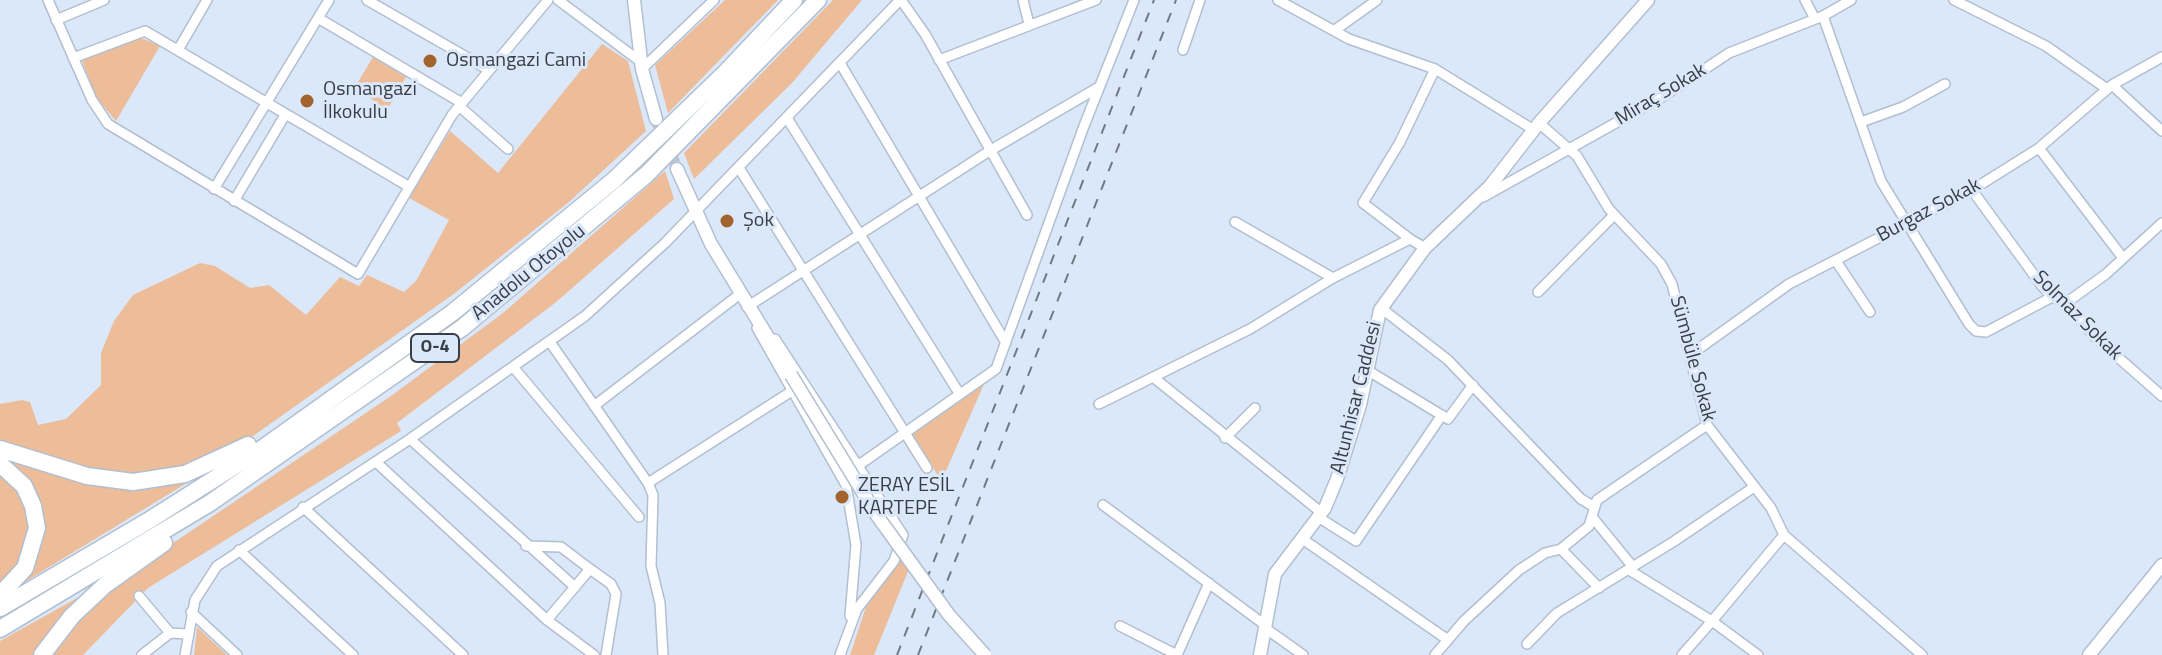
<!DOCTYPE html>
<meta charset="utf-8">
<style>
body{margin:0}
canvas{display:block;background:#dae8fa}
</style>
<canvas width="2162" height="655"></canvas>
<script>
const ctx = document.querySelector('canvas').getContext('2d');
ctx.lineJoin = 'round';
function fill(path, color) { ctx.fillStyle = color; ctx.fill(path, 'evenodd'); }
const poly = rows => new Path2D(rows.map(r => 'M' + r).join(''));
function strokePath(path, color, width, dash) { ctx.strokeStyle = color; ctx.lineWidth = width; ctx.lineCap = dash ? 'butt' : 'round'; ctx.setLineDash(dash || []); ctx.stroke(path); }
function write(font, color, halo, rows, align = 'center') {
  ctx.font = font + ' "Titillium Web",sans-serif'; ctx.lineWidth = 6; ctx.setLineDash([]); ctx.textBaseline = 'middle'; ctx.strokeStyle = halo; ctx.fillStyle = color; for (const [text, x, y, turn = 0] of rows) {
    ctx.save(); ctx.translate(x, y); ctx.rotate((+turn || 0) * Math.PI / 180); ctx.textAlign = isNaN(turn) ? turn : align; if (halo) ctx.strokeText(text, 0, 0); ctx.fillText(text, 0, 0); ctx.restore();
  }
}
const green = poly([
 [725,0,778,0,668,113,655,65],
 [833,0,862,0,792,83,694,179,684,153],
 [139,37,160,46,116,121,96,97,82,60],
 [602,44,628,61,646,131,569,202,455,293,246,441,187,467,160,473,113,475,0,444,0,404,22,400,30,402,38,425,66,419,101,385,101,353,114,321,133,295,200,263,215,266,250,288,269,285,306,315,340,277,359,286,367,275,404,292,416,281,449,220,409,198,450,131,498,173],
 [373,57,406,77,387,110,355,87],
 [665,171,674,199,555,303,397,423,401,431,148,588,83,655,50,655,77,619,139,566,391,396,503,313],
 [984,384,942,480,940,479,911,432],
 [0,454,89,484,110,487,134,489,195,478,23,583,32,569,41,537],
 [0,471,24,499,30,528,22,559,0,588],
 [901,559,909,569,874,655,850,655,867,604],
 [86,593,35,655,0,655,0,641],
 [197,627,227,655,228,655,194,655]
]);
const secondaryTunnel = poly([
 [656,119,677,169]
]);
const street = poly([
 [48,0,92,100,108,124,358,274,452,115,548,0],
 [367,0,489,70],
 [558,0,641,62],
 [901,0,925,34,1027,215],
 [1023,0,1029,24],
 [1278,0,1349,39,1435,69,1534,130],
 [1805,0,1815,19],
 [1954,0,2046,46,2107,89],
 [1823,16,1881,181,1969,324,1976,331,1986,332,2052,297],
 [318,18,462,103],
 [56,20,104,0],
 [1335,30,1377,0],
 [178,50,207,0],
 [1183,50,1200,0],
 [73,58,145,31,408,186],
 [939,60,1096,0],
 [840,63,1006,343],
 [642,69,714,0],
 [2112,85,2162,131],
 [459,106,508,149],
 [787,118,959,393],
 [1861,122,1903,107,1945,84],
 [1539,123,1577,156,1609,209,1661,264,1672,284,1707,425,1771,508,1784,535,1922,655],
 [2039,148,2123,258],
 [739,168,927,468],
 [214,189,329,0],
 [1972,190,2042,286,2052,297,2066,303,2095,337,2162,396],
 [1483,197,1664,96,1729,53,1823,16,1851,0],
 [234,201,285,115],
 [1235,222,1333,278],
 [1410,239,1363,203,1400,142,1435,69],
 [1836,261,1870,312],
 [1538,292,1614,215],
 [2066,303,2106,274,2162,223],
 [747,307,991,150,1099,87],
 [1381,308,1448,360,1581,499,1593,506],
 [757,328,846,485,856,545,850,616],
 [775,339,903,535,894,561,857,609,840,655],
 [550,342,648,483,792,391],
 [1690,355,1789,284,1972,190,2039,148,2112,85,2162,57],
 [514,368,639,517],
 [1367,370,1448,419,1473,385],
 [1153,377,1322,513],
 [1099,404,1250,329,1333,278,1410,239,1425,248],
 [594,406,740,294],
 [1225,438,1255,408],
 [410,439,575,587],
 [376,462,547,620,594,655],
 [859,465,996,369,1084,126,1134,0],
 [648,483,653,495,651,566,660,603,663,655],
 [1103,505,1265,625],
 [303,507,463,655],
 [1318,517,1356,541,1442,415],
 [1593,518,1633,567],
 [1301,538,1448,640],
 [526,546,561,547,590,569,547,620],
 [1561,549,1599,588],
 [239,550,353,655],
 [590,569,611,584,616,594,606,655],
 [1629,570,1712,621,1682,655],
 [139,596,170,633],
 [191,612,237,655],
 [1120,626,1177,655,1209,583],
 [1265,628,1303,655],
 [1527,644,1557,613,1673,542,1754,487],
 [142,655,170,633,187,634],
 [185,655,195,600,217,566,410,439,585,316,665,243,900,0],
 [1435,655,1464,621,1519,570,1545,553,1561,549,1589,526,1597,500,1707,425],
 [1758,655,1712,621,1784,535]
]);
const secondary = poly([
 [634,0,642,69,656,119],
 [677,169,711,244,791,375],
 [1260,655,1275,574,1325,508,1337,479,1360,405,1380,310,1425,248,1490,186,1539,123,1648,0],
 [2089,655,2162,565]
]);
const highway = poly([
 [0,449,87,476,133,482,185,474,248,445],
 [0,464,24,486,33,506,37,528,25,568,0,595],
 [0,608,148,521,260,450,452,313,614,180,725,73,794,0],
 [0,629,210,503,462,328,646,175,818,0],
 [42,655,72,616,105,585,164,543]
]);
const rail = poly([
 [897,655,1154,0],
 [918,655,1176,0]
]);
const secondaryBridge = poly([
 [791,375,878,517,949,615,985,655]
]);
const markers = [
 [430,61,8,"#a3632c"],
 [307,101,8,"#a3632c"],
 [727,221,8,"#a3632c"],
 [842,497,8,"#a3632c"]
];
const shields = [
 [435,348,48]
];
const shieldNames = [
 ["O-4",435,348]
];
const poiNames = [
 ["Osmangazi Cami",446,61],
 ["Osmangazi",323,90],
 ["İlkokulu",323,113],
 ["Şok",743,221],
 ["ZERAY ESİL",858,486],
 ["KARTEPE",858,509]
];
const streetNames = [
 ["Miraç Sokak",1661,95,-31],
 ["Burgaz Sokak",1929,211,-28],
 ["Anadolu Otoyolu",529,273,-39],
 ["Solmaz Sokak",2077,316,45],
 ["Sümbüle Sokak",1692,359,75],
 ["Altunhisar Caddesi",1357,398,-76]
];
fill(green, '#edbc98');
strokePath(secondaryTunnel, '#bac6d6', 12, [12, 6]);
strokePath(street, '#b1bfd0', 12);
strokePath(secondary, '#b1bfd0', 15);
strokePath(highway, '#b1bfd0', 19);
strokePath(street, '#fff', 9);
strokePath(secondary, '#fff', 12);
strokePath(highway, '#fff', 16);
strokePath(rail, '#707984', 2, [10, 10]);
strokePath(secondaryBridge, '#b1bfd0', 15, []);
strokePath(secondaryBridge, '#fff', 12);
for (const [x, y, r, color] of markers) { const dot = new Path2D(); dot.arc(x, y, r, 0, 2 * Math.PI); ctx.fillStyle = color; ctx.fill(dot); strokePath(dot, '#dae8fa', 3); }
for (const [x, y, w] of shields) { const box = new Path2D(); box.roundRect(x - w / 2, y - 14, w, 28, 6); ctx.fillStyle = '#dae8fa'; ctx.fill(box); strokePath(box, '#383e45', 2); }
write('bold 18px', '#383e45', null, shieldNames);
write('20px', '#383e45', '#dae8fa', poiNames, 'left');
write('20px', '#383e45', '#dae8fa', streetNames);
</script>
